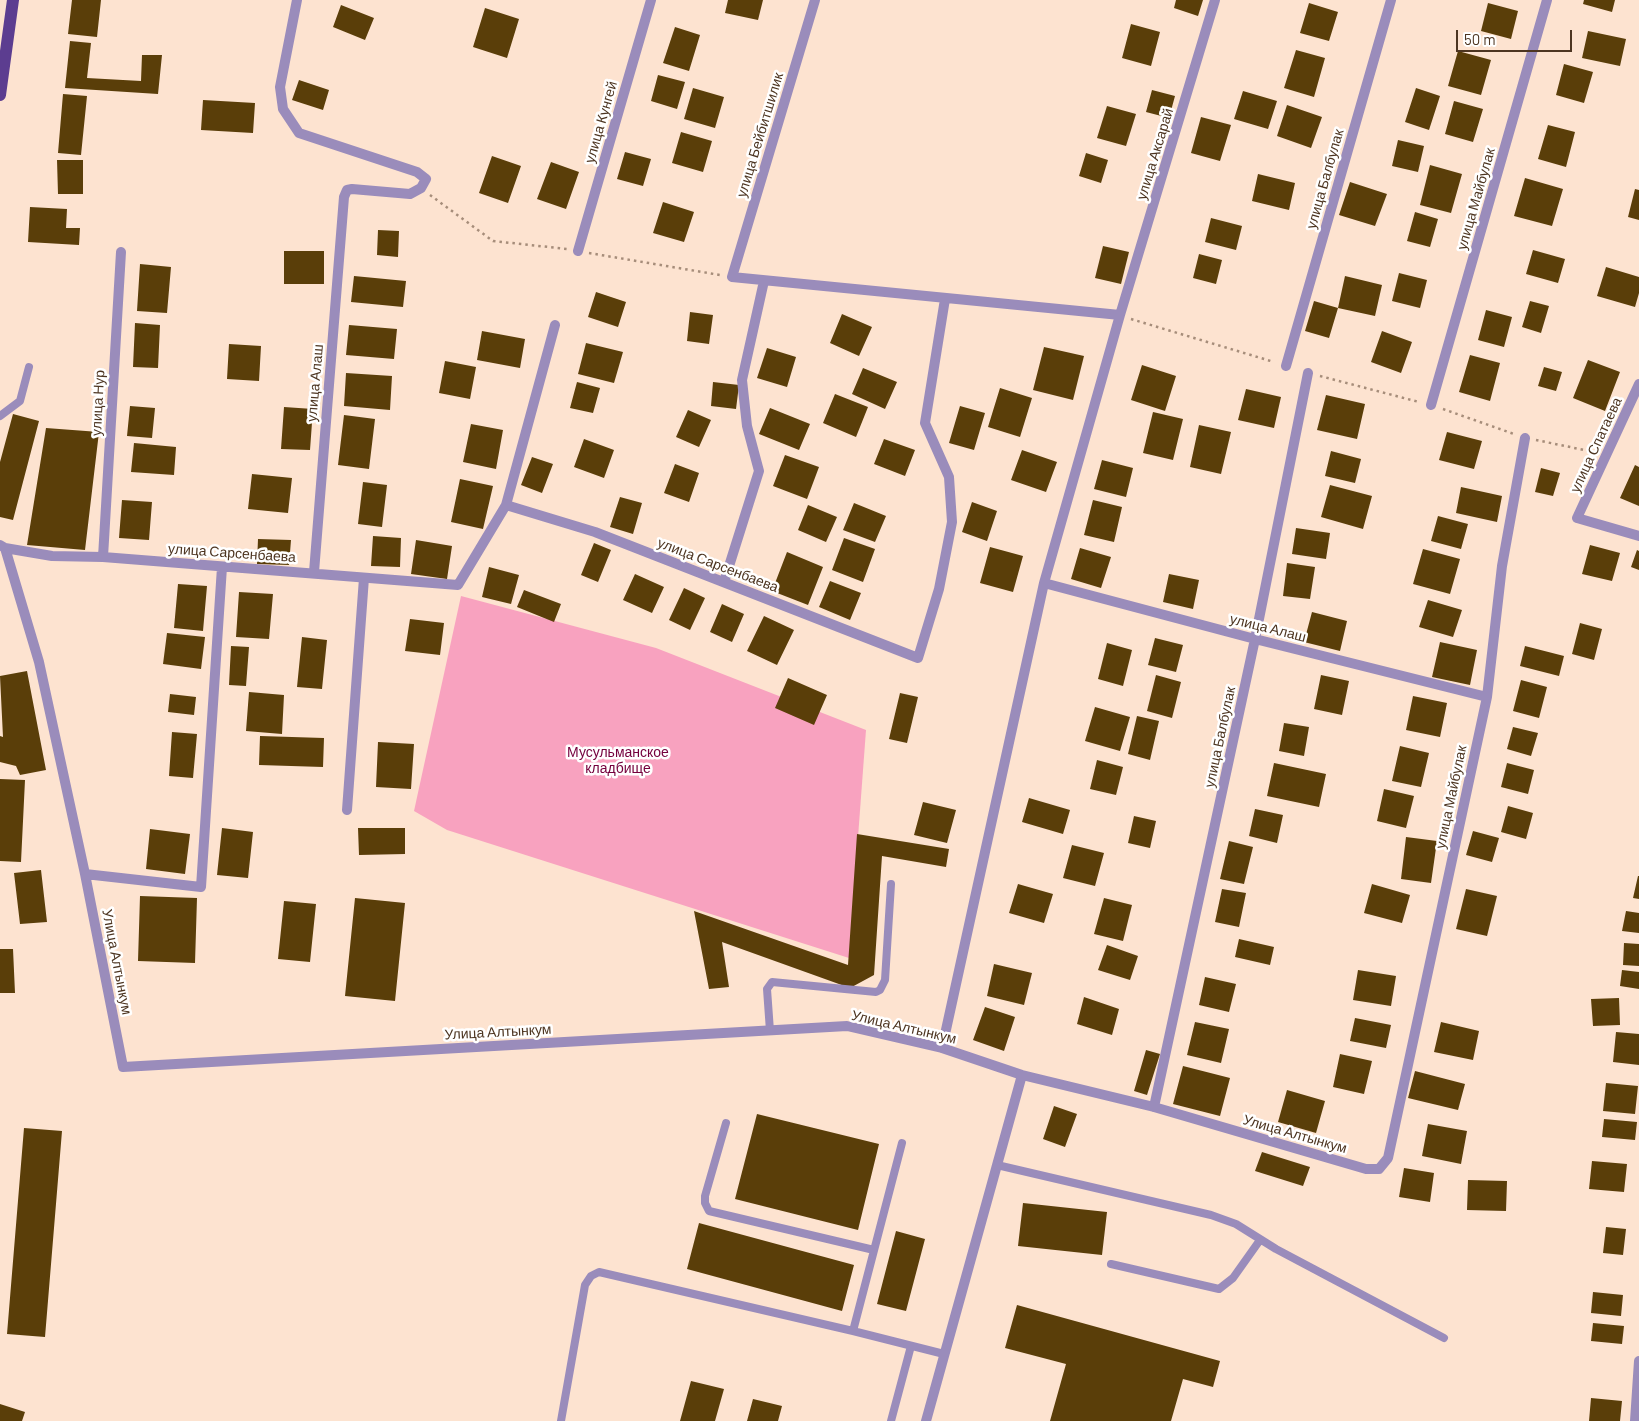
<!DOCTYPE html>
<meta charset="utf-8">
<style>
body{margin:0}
#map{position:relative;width:1639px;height:1421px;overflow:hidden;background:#fde3d0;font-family:Barlow,sans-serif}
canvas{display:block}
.scale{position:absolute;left:1456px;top:30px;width:116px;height:22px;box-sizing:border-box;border:2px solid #4d3521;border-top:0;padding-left:6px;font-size:15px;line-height:18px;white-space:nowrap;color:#4d3521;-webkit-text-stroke:4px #fff;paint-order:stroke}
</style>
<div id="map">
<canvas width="1639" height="1421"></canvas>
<div class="scale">50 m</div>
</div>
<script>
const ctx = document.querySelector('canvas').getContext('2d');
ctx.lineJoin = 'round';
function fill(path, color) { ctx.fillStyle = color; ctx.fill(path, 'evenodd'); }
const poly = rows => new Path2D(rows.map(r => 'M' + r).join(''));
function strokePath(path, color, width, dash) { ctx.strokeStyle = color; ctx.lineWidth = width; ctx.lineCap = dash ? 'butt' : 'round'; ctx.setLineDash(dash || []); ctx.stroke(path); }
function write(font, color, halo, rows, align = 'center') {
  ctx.font = font + ' Barlow,sans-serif'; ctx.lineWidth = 5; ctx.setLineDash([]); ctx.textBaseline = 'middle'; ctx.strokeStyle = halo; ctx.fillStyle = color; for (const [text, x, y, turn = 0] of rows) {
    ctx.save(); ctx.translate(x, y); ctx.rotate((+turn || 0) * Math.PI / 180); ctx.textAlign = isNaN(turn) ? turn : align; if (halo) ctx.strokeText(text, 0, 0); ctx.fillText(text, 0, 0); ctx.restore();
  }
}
const green = poly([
 [461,596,656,648,866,730,849,958,447,830,414,811]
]);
const building = poly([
 [72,0,101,0,97,37,68,34],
 [728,0,763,0,758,20,725,13],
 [1176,0,1203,0,1198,16,1174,8],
 [1584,0,1615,0,1612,12,1583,4],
 [1309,3,1338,12,1329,41,1300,33],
 [1488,3,1518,11,1511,39,1481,31],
 [341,5,374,18,365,40,333,27],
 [485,8,519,19,507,58,473,47],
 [1131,24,1160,32,1151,66,1122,58],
 [675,27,700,35,689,71,663,63],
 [1588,31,1626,39,1620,66,1582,58],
 [70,41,91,43,87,78,141,81,142,55,162,55,158,94,65,88],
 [1296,50,1325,58,1314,97,1284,88],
 [1458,51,1491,60,1481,95,1448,86],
 [1564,64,1593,72,1584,103,1556,95],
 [658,75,685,82,677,109,651,101],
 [299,80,329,90,323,110,292,100],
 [693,88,724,97,715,128,684,119],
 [1416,88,1440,96,1429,130,1405,122],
 [1152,90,1175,96,1169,118,1146,112],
 [1243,91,1277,101,1268,129,1234,119],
 [63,94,87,96,81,155,58,153],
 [203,100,255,103,253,133,201,130],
 [1454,101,1483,109,1473,142,1445,134],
 [1287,105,1322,117,1311,148,1277,136],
 [1107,106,1136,114,1126,146,1097,138],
 [1201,117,1231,125,1220,161,1191,153],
 [1548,125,1575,132,1566,167,1538,159],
 [681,132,712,141,703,172,672,163],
 [1398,140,1424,146,1418,172,1392,166],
 [625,152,651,159,643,186,617,179],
 [1086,153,1108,160,1101,183,1079,176],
 [492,156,521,166,508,203,479,193],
 [57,160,83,160,83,194,58,194],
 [551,162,579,172,566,209,537,199],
 [1430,165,1462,174,1451,213,1420,205],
 [1258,174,1295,183,1289,210,1252,201],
 [1525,178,1563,189,1552,226,1514,216],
 [1350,182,1387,194,1375,226,1339,215],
 [1635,189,1639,190,1639,220,1628,217],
 [663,202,694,212,684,242,653,233],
 [30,207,67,209,66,228,80,228,79,245,28,242],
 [1415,212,1438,219,1430,247,1407,241],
 [1211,218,1242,226,1236,250,1205,242],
 [378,230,399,231,398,257,377,255],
 [1103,246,1129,252,1121,284,1095,278],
 [1533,250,1565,259,1558,283,1526,274],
 [284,251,324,251,324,284,284,284],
 [1199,254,1222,260,1216,284,1193,278],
 [140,264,171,267,167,313,137,311],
 [1606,267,1639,277,1639,293,1635,307,1597,296],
 [1399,273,1427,280,1420,308,1392,301],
 [354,276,406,281,403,307,351,302],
 [1345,276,1382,285,1375,316,1338,308],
 [596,292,626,302,618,327,588,317],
 [1314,301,1338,308,1329,338,1305,331],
 [1530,301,1549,306,1541,333,1522,327],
 [1486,310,1512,317,1504,347,1478,340],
 [690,312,713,315,709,344,687,341],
 [842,314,872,327,859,356,830,343],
 [135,323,160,325,158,368,133,367],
 [349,325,397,329,394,359,346,355],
 [482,331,525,339,520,368,477,360],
 [1382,331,1412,342,1401,373,1371,362],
 [586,343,623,352,614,383,578,374],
 [229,344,261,346,259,381,227,379],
 [1044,347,1084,356,1073,400,1033,390],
 [767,348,796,357,787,387,757,378],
 [1470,355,1500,363,1490,401,1459,392],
 [1588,360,1620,372,1605,411,1573,398],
 [445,361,476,367,470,399,439,393],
 [1142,365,1176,376,1165,411,1131,400],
 [1544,367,1562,372,1556,391,1538,386],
 [863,368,897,382,885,409,852,394],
 [346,373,392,376,390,410,344,406],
 [577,382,600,388,593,413,570,408],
 [713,382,739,385,736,409,711,406],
 [1000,388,1032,398,1020,437,988,427],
 [1246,389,1281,397,1274,428,1238,420],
 [835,394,868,407,856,437,823,423],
 [1326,395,1365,404,1357,439,1317,430],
 [130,406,155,408,152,438,127,436],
 [960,406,985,413,974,450,949,443],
 [284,407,313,409,310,450,281,449],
 [770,408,810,424,799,450,759,434],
 [688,410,711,420,699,447,676,437],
 [1153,412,1183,419,1173,460,1143,453],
 [13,414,39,421,13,520,0,517,0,462],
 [344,415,375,419,369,469,338,465],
 [471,424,503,430,496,469,463,462],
 [1199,425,1231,432,1221,474,1190,467],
 [46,428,99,432,85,550,27,545],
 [1447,432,1482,441,1474,469,1439,460],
 [584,439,614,450,604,478,574,467],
 [884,439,915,450,905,476,874,464],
 [134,443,176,447,174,475,131,472],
 [1022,450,1057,462,1046,492,1011,480],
 [1331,451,1361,459,1355,483,1325,476],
 [785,455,819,467,807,499,773,486],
 [532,457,553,464,542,493,521,485],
 [1102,460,1133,468,1126,497,1094,489],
 [675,464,699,473,689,502,664,493],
 [1635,465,1639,467,1639,506,1620,498],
 [1541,468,1560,473,1553,496,1535,492],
 [252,474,292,478,288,513,248,509],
 [460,479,493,486,483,529,451,522],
 [363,482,387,485,382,527,358,524],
 [1330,485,1372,496,1363,529,1321,517],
 [1461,487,1502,496,1497,522,1456,513],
 [620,497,642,503,633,534,610,527],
 [122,500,152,502,149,540,119,538],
 [1093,500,1122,507,1114,542,1084,535],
 [972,502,997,511,987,541,962,532],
 [854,503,886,516,875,542,843,530],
 [808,505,837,517,826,542,798,530],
 [1438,516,1468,524,1461,549,1431,541],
 [1296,528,1330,533,1326,559,1292,554],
 [373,536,401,538,400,567,371,566],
 [844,538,875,549,863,582,832,570],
 [258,539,291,540,289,565,257,564],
 [416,540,452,546,447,579,411,574],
 [594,543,611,550,598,582,581,575],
 [1590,545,1620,553,1612,581,1582,574],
 [990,547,1023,556,1013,592,980,583],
 [1080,548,1111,557,1101,588,1071,579],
 [1423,549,1460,559,1450,594,1413,584],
 [1637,550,1639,551,1639,570,1631,567],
 [787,552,823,567,808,605,772,591],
 [1287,563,1315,567,1310,599,1283,596],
 [489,567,519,575,511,604,482,597],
 [635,574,664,587,652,613,623,600],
 [1169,574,1199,580,1193,609,1163,602],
 [830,581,861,593,850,620,819,607],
 [178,584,207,586,203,631,174,628],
 [684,588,705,598,690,630,669,620],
 [524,590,561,604,554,622,517,607],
 [239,592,273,594,269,639,236,637],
 [1428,600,1462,610,1453,637,1419,627],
 [722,604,744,614,732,642,710,632],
 [1312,612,1347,621,1340,651,1304,642],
 [764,616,794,630,777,665,747,651],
 [410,619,444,623,440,655,405,651],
 [1580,623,1602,629,1594,660,1572,654],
 [167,633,205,637,201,669,163,664],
 [302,637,327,640,322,689,297,687],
 [1155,638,1183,645,1176,672,1148,665],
 [1440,642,1477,650,1470,685,1432,677],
 [1107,643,1132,650,1123,686,1098,679],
 [231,646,249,647,246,686,229,685],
 [1525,646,1564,656,1559,676,1520,666],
 [27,671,46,770,20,775,16,766,0,762,0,736,3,737,0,676],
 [1156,675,1181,682,1172,718,1147,711],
 [1321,675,1349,681,1342,715,1314,709],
 [788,678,827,695,814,725,775,708],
 [1521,680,1547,687,1539,718,1513,711],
 [249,692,284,695,282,734,246,731],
 [900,693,918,697,907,743,889,739],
 [170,694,196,697,194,715,168,712],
 [1413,696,1447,703,1440,737,1406,730],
 [1095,707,1130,717,1120,751,1085,741],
 [1137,716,1159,721,1150,760,1128,754],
 [1284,723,1309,727,1304,756,1279,751],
 [1513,727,1538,733,1531,756,1507,749],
 [172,732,197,734,193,778,169,776],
 [260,736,324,738,323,767,259,765],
 [378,742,414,744,411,789,376,787],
 [1400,746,1429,753,1421,787,1392,781],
 [1097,760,1123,767,1116,795,1090,789],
 [1274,763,1326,774,1319,807,1267,796],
 [1507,763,1534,770,1528,794,1501,787],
 [0,779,25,780,21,862,0,861],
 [1384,789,1414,796,1406,828,1377,821],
 [1029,798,1070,810,1063,834,1022,822],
 [923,802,956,810,947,843,914,835],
 [1508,806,1533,813,1526,839,1501,832],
 [1255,809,1283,815,1277,843,1249,836],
 [1134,816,1156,821,1150,848,1128,843],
 [222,828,253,832,248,878,217,875],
 [358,828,405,828,405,854,359,855],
 [150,829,190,834,185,874,146,869],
 [1473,831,1499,838,1492,862,1466,855],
 [857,834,949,849,946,867,882,856,874,975,850,988,722,942,729,987,709,989,694,911,848,965],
 [1406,837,1437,841,1431,883,1401,879],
 [1229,841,1253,847,1244,884,1220,879],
 [1072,845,1104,853,1095,886,1063,878],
 [41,870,47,922,20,924,14,873],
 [1638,876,1639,876,1639,899,1633,898],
 [1018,884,1053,894,1044,923,1009,913],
 [1372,884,1410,895,1402,923,1364,913],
 [1222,889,1246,893,1239,927,1215,922],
 [1466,889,1497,896,1487,936,1456,929],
 [140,896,197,898,195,963,138,961],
 [355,898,405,903,395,1001,345,996],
 [1104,898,1132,905,1123,941,1094,934],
 [284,901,316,904,310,962,278,959],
 [1626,911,1639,913,1639,933,1622,931],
 [1239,939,1274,947,1270,965,1235,957],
 [1624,943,1639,944,1639,966,1623,965],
 [1107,945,1138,956,1130,980,1098,970],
 [0,949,13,949,15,993,0,993],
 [994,964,1032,973,1024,1005,987,996],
 [1358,970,1396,976,1391,1006,1353,1000],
 [1622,970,1639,972,1639,989,1620,986],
 [1205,977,1236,984,1229,1012,1199,1005],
 [1084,997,1119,1009,1112,1035,1077,1024],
 [1619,998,1620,1025,1593,1026,1591,999],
 [985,1007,1015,1017,1004,1051,973,1040],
 [1355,1018,1391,1025,1386,1048,1350,1041],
 [1195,1022,1229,1029,1221,1063,1187,1055],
 [1441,1022,1479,1031,1473,1060,1434,1052],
 [1616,1032,1639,1034,1639,1065,1613,1062],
 [1146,1050,1160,1054,1147,1095,1134,1091],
 [1340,1054,1372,1061,1364,1094,1333,1087],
 [1183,1066,1230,1078,1220,1116,1173,1104],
 [1415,1071,1465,1084,1458,1110,1408,1098],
 [1606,1083,1638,1086,1635,1114,1603,1111],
 [1287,1090,1325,1101,1316,1133,1278,1122],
 [1054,1106,1077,1114,1065,1147,1043,1139],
 [757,1114,879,1144,858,1230,735,1199],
 [1604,1119,1637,1122,1635,1140,1602,1137],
 [1428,1124,1467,1131,1461,1164,1422,1156],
 [24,1128,62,1131,45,1337,7,1334],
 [1262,1152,1310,1167,1303,1186,1255,1171],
 [1592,1161,1627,1164,1624,1192,1589,1189],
 [1404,1168,1434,1173,1430,1202,1399,1197],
 [1468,1180,1507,1181,1506,1211,1467,1210],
 [1023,1203,1107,1212,1102,1255,1018,1246],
 [699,1223,854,1265,842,1311,687,1269],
 [1606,1227,1626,1229,1623,1255,1603,1253],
 [896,1231,925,1239,906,1311,877,1304],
 [1593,1292,1623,1295,1621,1316,1591,1313],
 [1017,1305,1220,1361,1213,1387,1183,1379,1171,1421,1050,1421,1066,1364,1005,1348],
 [1593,1323,1624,1326,1622,1344,1591,1341],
 [691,1381,724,1389,715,1421,680,1421],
 [1591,1398,1622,1401,1620,1421,1589,1421],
 [753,1399,782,1406,778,1421,747,1421],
 [0,1404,25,1412,22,1421,0,1421]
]);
const path = poly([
 [430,195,493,241,567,249],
 [589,253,720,275],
 [1131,319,1274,362],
 [1320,376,1419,402],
 [1443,409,1514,434],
 [1536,440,1594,452]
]);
const service = poly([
 [0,416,20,401,29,367],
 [770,1031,767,989,772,982,876,992,880,990,885,980,891,884],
 [726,1123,705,1196,705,1203,709,1211,874,1250],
 [997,1165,1211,1215,1236,1224,1276,1249,1444,1338],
 [1111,1264,1219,1289,1233,1278,1260,1240],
 [853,1331,902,1143],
 [561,1421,585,1285,591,1276,599,1272,853,1331,944,1354],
 [891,1421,911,1346]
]);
const minor = poly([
 [297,0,280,87,283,109,299,133,417,172,426,179,421,188,410,194,352,189,347,190,344,197,314,572],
 [815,0,732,277,1120,315],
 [578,251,651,0],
 [1286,366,1391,0],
 [1639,384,1577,518,1639,536],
 [1431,405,1547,0],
 [506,505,595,532,918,658,939,589,952,522,949,477,925,423,945,299],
 [0,545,5,548,39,662,85,874,123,1067,847,1026,942,1048,1022,1075,1154,1107,1366,1169,1379,1169,1388,1158,1487,697,1502,566,1525,438],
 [5,548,52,556,103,557,458,585,506,505,555,325],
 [103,557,121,252],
 [724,582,759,471,747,426,742,380,764,281],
 [1044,583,1255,639,1487,697],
 [347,810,364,578],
 [85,874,201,887,222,567],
 [942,1048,1044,583,1120,315,1215,0],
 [1154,1107,1255,639,1308,373],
 [926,1421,1022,1075],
 [1635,1421,1639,1361]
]);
const primary = poly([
 [0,95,13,0]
]);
const streetNames = [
 ["улица Кунгей",601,122,-74],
 ["улица Бейбитшилик",760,135,-73],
 ["улица Аксарай",1155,154,-73],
 ["улица Балбулак",1325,179,-74],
 ["улица Майбулак",1476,199,-74],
 ["улица Алаш",315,383,-85],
 ["улица Нур",98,403,-87],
 ["улица Спатаева",1596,445,-65],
 ["улица Сарсенбаева",232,553,4],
 ["улица Сарсенбаева",718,565,21],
 ["улица Алаш",1268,628,14],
 ["улица Балбулак",1220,737,-78],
 ["улица Майбулак",1451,797,-78],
 ["Улица Алтынкум",117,962,79],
 ["Улица Алтынкум",904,1027,13],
 ["Улица Алтынкум",498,1032,-3],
 ["Улица Алтынкум",1295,1134,16]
];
const parkNames = [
 ["Мусульманское",618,752],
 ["кладбище",618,768]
];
fill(green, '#f8a2bf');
fill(building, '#5a3e09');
strokePath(path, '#a68d7a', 2.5, [2.5, 4]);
strokePath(service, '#9a8cbb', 8);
strokePath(minor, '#9a8cbb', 10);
strokePath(primary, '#5c3d90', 12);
write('14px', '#4d3521', '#fff', streetNames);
write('14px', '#74003d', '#fff', parkNames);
</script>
